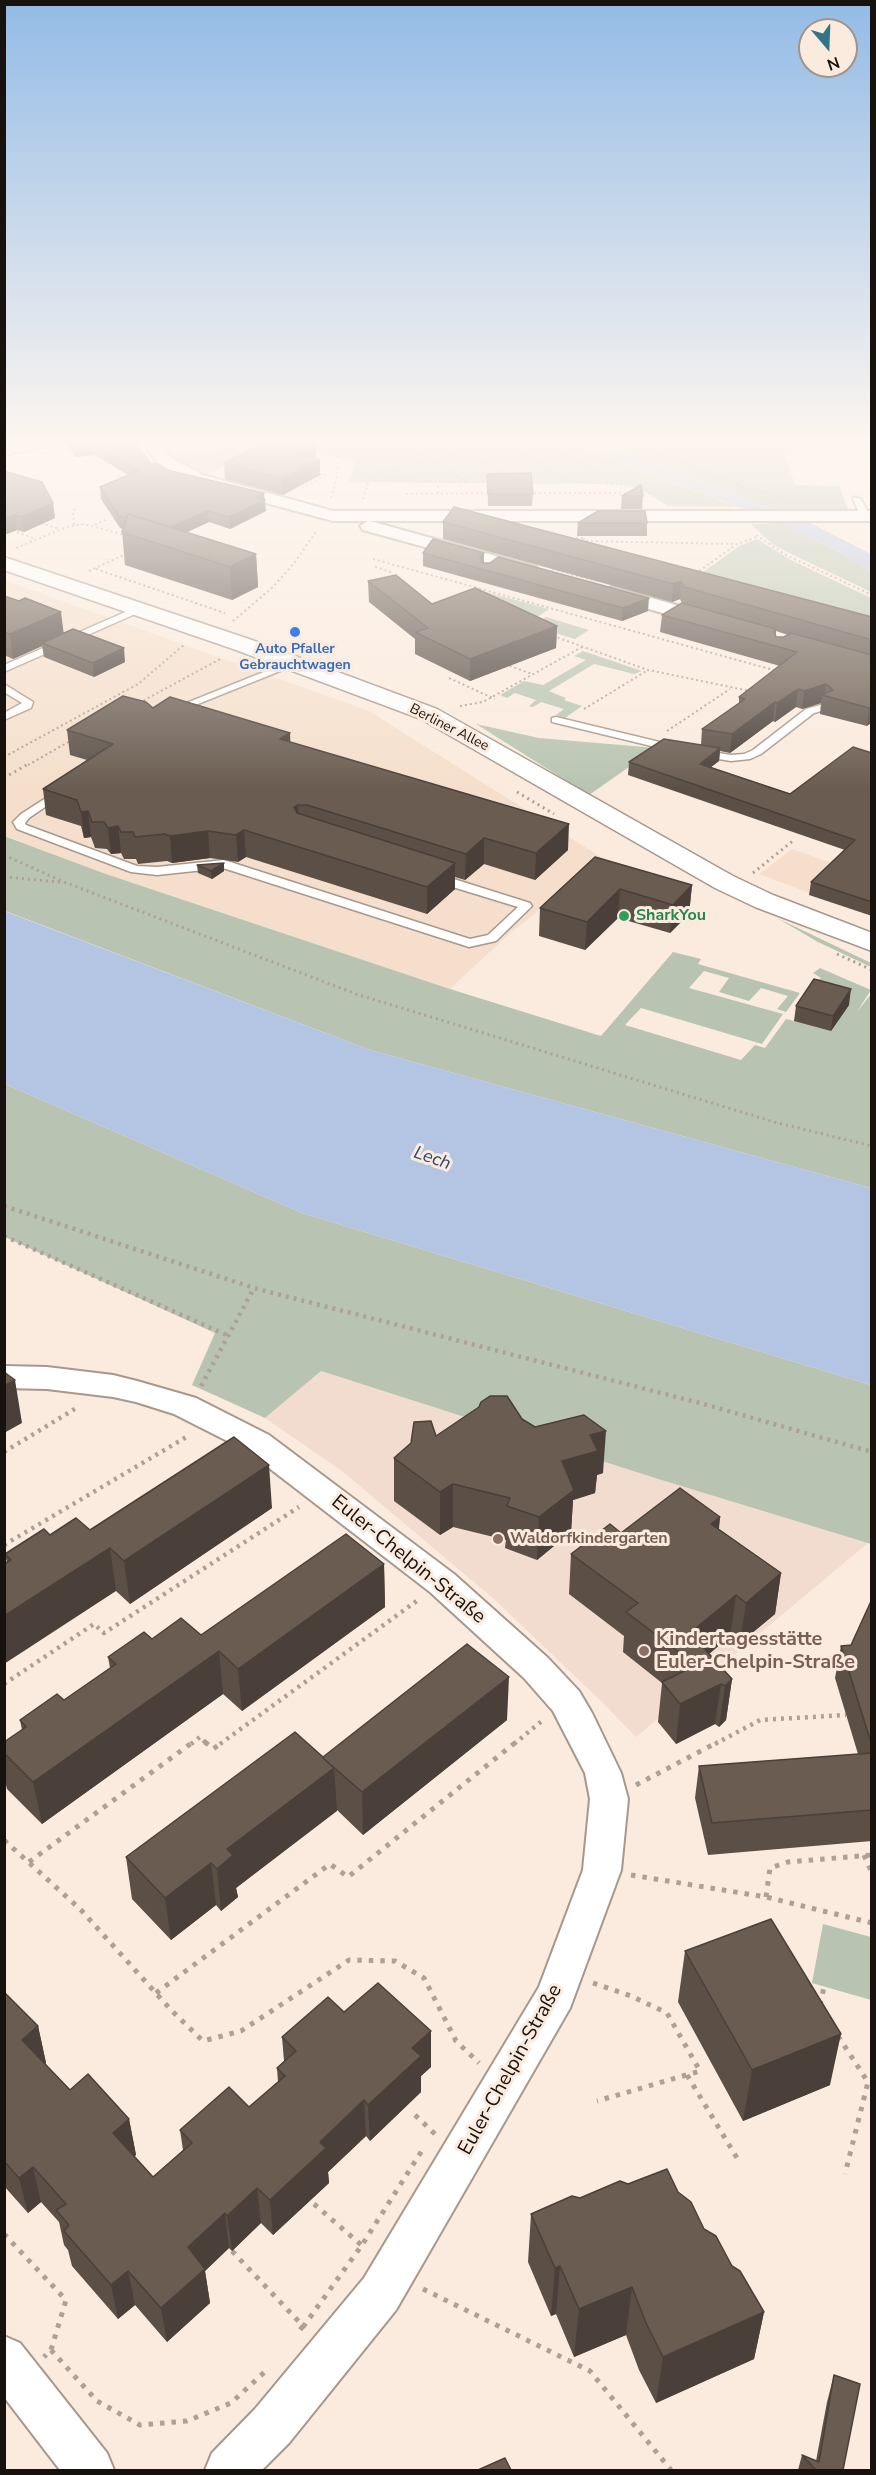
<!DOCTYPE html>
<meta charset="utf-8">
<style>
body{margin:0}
#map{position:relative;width:876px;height:2475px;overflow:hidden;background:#fbebde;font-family:"Nunito Sans",sans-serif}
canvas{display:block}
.frame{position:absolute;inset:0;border:6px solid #18120e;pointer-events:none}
.north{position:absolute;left:798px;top:18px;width:60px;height:60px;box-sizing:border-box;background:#fbebde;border:2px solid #a0948b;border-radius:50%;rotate:161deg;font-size:16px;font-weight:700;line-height:24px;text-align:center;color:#18120e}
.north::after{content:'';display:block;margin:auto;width:21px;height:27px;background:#337487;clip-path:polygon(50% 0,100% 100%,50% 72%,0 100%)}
</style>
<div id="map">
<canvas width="876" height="2475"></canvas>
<div class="frame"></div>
<div class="north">N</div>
</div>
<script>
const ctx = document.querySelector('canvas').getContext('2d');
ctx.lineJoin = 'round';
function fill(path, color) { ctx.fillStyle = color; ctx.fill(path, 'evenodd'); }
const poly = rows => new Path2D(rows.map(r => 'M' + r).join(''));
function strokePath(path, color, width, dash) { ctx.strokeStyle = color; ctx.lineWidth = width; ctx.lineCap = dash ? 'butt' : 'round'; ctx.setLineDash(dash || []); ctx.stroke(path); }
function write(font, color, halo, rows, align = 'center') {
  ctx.font = font + ' "Nunito Sans",sans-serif'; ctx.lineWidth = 6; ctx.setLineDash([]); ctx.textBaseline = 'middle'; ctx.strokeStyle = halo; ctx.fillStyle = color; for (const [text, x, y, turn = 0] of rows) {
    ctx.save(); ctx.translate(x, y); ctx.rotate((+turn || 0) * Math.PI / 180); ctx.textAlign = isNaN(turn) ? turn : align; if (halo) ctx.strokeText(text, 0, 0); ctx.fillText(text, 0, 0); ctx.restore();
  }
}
const commercial = poly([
 [151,443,256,443,162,457]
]);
const built = poly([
 [4,580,369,711,604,859,508,935,450,989,106,874,5,836],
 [792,849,871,877,871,916,759,874]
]);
const education = poly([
 [321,1371,655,1478,868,1543,636,1737,603,1703,494,1599,342,1471,265,1418]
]);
const green = poly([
 [256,443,575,443,620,463,737,507,668,506,638,487,610,484,349,482,355,462,339,459,287,443,249,455,197,479,162,457],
 [602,443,790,443,793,454,785,455,795,485,839,486,848,509,774,509],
 [781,523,848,556,871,573,871,592,785,551,772,544,751,524],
 [757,539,791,560,871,598,871,631,702,573,739,546],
 [486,592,549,609,536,618,472,601],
 [546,617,589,630,575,639,531,626],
 [583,651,642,671,634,674,594,664,549,691,566,698,564,700,582,706,565,718,556,715,564,709,541,702,533,707,529,706,536,700,515,693,507,698,500,695,524,681,543,685,586,660,574,656],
 [476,724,539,738,656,748,589,795],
 [4,836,106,874,450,989,601,1036,673,952,701,959,698,964,800,993,786,1012,777,1009,788,996,761,988,749,1001,719,992,729,978,704,971,689,988,783,1014,762,1044,641,1008,625,1025,741,1060,755,1045,765,1048,786,1019,794,1021,814,983,821,978,813,973,820,968,871,990,857,1012,871,994,871,1188,370,1050,5,911],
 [777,918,871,963,871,967,818,942],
 [5,1084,302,1213,871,1385,871,1544,655,1478,321,1371,265,1418,192,1385,215,1333,5,1237],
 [823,1924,871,1937,871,2000,812,1983]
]);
const water = poly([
 [576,443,602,443,808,522,871,554,871,573,848,556,781,523,621,463],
 [4,911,370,1050,871,1188,871,1385,302,1213,5,1084]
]);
const pathFar3 = poly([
 [450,443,510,475],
 [501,443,567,481,639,486,657,498],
 [539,443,607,476,606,483],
 [640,443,672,459,745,488,781,496],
 [369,479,383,472,503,443],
 [438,486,438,493],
 [302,488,325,475,316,473],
 [529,493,630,493],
 [406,494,492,493],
 [331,498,336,481,340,443],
 [363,499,369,480,468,482,400,443],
 [41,523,60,529],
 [74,525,73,511,76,508],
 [95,525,107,519],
 [17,532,36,539],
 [583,533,584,541,737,544],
 [756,535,784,554,872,595],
 [566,538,583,538],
 [16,548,67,527,84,524,125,535],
 [373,559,777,671],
 [375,567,394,573],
 [96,569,225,613],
 [552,569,597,581],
 [89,571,128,553],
 [695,574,737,544,757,537],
 [233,621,273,587,295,562,317,530],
 [553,636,648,670,750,691],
 [505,664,532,674],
 [449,678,495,699],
 [139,703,222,658],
 [460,706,483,702,582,647],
 [584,709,648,670],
 [667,731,730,689],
 [4,757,138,684,184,645],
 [28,765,72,740]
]);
const pathFar2 = poly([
 [4,778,30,763],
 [517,792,554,814],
 [4,855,64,882,356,994,774,1122,872,1146],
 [753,873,794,840],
 [4,877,60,882],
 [837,954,872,970]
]);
const pathFar1 = poly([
 [4,1206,254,1288,700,1403,872,1452],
 [4,1236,229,1336],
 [201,1386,254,1288],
 [4,1452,78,1407],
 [4,1545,188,1436],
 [4,1684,94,1624,104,1633,299,1507],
 [191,1744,200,1737,207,1744],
 [220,1744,418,1600],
 [514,1744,543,1720],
 [715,1744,760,1720,846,1715]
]);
const path = poly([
 [205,1742,213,1749,223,1742],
 [636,1785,718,1742],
 [4,1840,81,1910,172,2011,203,2041,241,2031,349,1960,395,1961,424,1978,456,2041,479,2063],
 [864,1855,872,1873],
 [29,1862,193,1742],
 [631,1875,766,1897,872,1923],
 [766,1897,770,1868,788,1862,872,1855],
 [593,1983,631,1996,667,2013,700,2071,597,2101],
 [156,1993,330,1864,348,1877,516,1742],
 [820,2005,824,1987],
 [838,2036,868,2082,845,2174],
 [687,2075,740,2163],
 [415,2115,436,2135],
 [314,2204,366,2249],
 [4,2234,66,2300,51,2350,44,2357],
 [232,2251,303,2326,300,2330],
 [423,2289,590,2371,671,2470],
 [303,2327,362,2245,423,2149],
 [51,2350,97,2401,140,2425,187,2421,231,2403,269,2368]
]);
const service = poly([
 [854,497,861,499,870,516,868,518,860,516,853,499,854,497],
 [139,606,144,609,142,611,4,672,4,665,139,606],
 [291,661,300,663,178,712,174,713,169,710,291,661],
 [4,684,33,702,31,708,4,720,4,713,22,703,4,692,4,684],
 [824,704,829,707,828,709,814,713,761,754,750,759,731,761,699,756,694,753,699,750,731,755,744,754,753,750,806,709,824,704],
 [556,717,676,746,677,748,672,751,552,722,552,718,556,717],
 [60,789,66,792,64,794,29,818,25,823,26,825,137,866,157,867,224,860,470,939,488,935,518,907,433,881,433,875,441,875,530,903,532,906,496,941,469,947,223,868,157,875,131,872,17,829,13,822,21,814,60,789]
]);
const minor = poly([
 [15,443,49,443,47,446,4,455,4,445,15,443],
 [143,443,159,443,170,457,203,475,333,511,872,511,872,521,370,521,536,567,539,571,536,575,530,576,363,530,360,526,368,521,333,521,191,483,158,463,143,443],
 [612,587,716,616,718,620,716,624,709,626,606,597,603,593,606,589,612,587],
 [4,1366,47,1367,113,1375,137,1381,196,1398,269,1435,454,1574,548,1658,579,1691,592,1713,621,1773,628,1799,621,1870,570,2008,396,2310,289,2443,262,2470,205,2470,212,2453,255,2409,364,2278,539,1987,583,1870,590,1799,585,1773,553,1711,524,1678,430,1592,247,1451,174,1414,136,1402,113,1397,47,1389,4,1388,4,1366],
 [4,2336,20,2343,107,2453,114,2470,60,2470,4,2397,4,2336]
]);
const primary = poly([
 [4,557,252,640,437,709,733,876,773,895,872,933,872,951,755,907,715,888,421,719,236,650,4,570,4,557]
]);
const wall = poly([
 [66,443,136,443,151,465,264,499,266,511,230,529,209,522,187,532,256,554,258,587,232,600,125,565,122,532,123,529,120,528,101,499,100,487,128,475,95,455,75,457],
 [316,457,314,458,320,460,320,475,283,495,225,479,224,463],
 [4,471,53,503,55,518,24,532,17,530,7,534,4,533],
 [487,474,533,494,532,506,488,506],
 [622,496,643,496,642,509,621,509],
 [443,522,872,617,872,722,867,726,820,714,821,703,802,709,796,707,775,722,773,721,730,753,720,751,719,761,711,767,790,794,872,753,872,916,809,895,811,882,845,850,628,775,629,762,701,745,702,729,739,703,739,697,780,666,660,632,662,615,682,603,680,599,672,602,443,539],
 [776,631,788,635,784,637,776,637],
 [578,523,647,523,647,536,577,536],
 [423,553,484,563,648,611,622,621,423,566],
 [368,581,432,604,557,626,556,648,470,681,415,654,415,639,369,602],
 [4,596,64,633,125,662,94,677,44,657,42,646,13,659,4,655],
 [153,708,290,742,568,850,535,880,484,864,465,880,455,877,455,889,427,914,246,857,238,862,210,858,172,863,167,861,138,864,136,859,124,859,121,853,111,854,107,849,95,848,91,837,84,838,81,826,46,815,43,789,87,760,70,755,67,730],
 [595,857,692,885,689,914,670,933,618,918,585,950,539,936,540,908],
 [197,865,224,871,212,879,198,873],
 [849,1005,831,1031,794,1021,796,1006],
 [436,1436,603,1473,597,1475,595,1493,573,1500,571,1532,537,1560,505,1548,506,1540,453,1527,440,1535,394,1501,394,1458],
 [272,1508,130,1604,116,1591,7,1563,5,1554,50,1535],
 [720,1517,719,1529,781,1573,775,1614,740,1643,730,1636,709,1654,732,1679,726,1720,719,1727,715,1724,676,1744,658,1722,662,1683,623,1652,624,1636,569,1594,571,1554,621,1533],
 [384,1564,385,1607,242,1711,223,1694,42,1824,7,1789,4,1777,4,1753,22,1730,20,1720,64,1700,110,1668,108,1657,152,1639,201,1635],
 [872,1599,872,1841,708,1855,695,1798,699,1766,858,1754,835,1678,841,1646,851,1645],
 [507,1720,363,1835,337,1810,236,1888,238,1897,221,1911,216,1905,171,1940,132,1899,126,1857,323,1757],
 [685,1951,830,2085,743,2121,678,2002],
 [4,1992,38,2026,46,2063,45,2064,70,2090,129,2119,136,2155,134,2156,153,2177,183,2150,180,2130,249,2107,278,2082,277,2068,284,2061,282,2037,344,2012,431,2031,431,2067,421,2076,421,2092,370,2141,366,2136,328,2172,329,2183,273,2235,261,2223,232,2251,229,2248,205,2271,210,2303,167,2342,135,2305,118,2319,72,2266,68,2250,64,2245,59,2222,41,2202,28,2213,4,2186],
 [628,2184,678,2192,704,2229,732,2266,764,2312,754,2359,656,2403,639,2370,626,2335,574,2357,556,2314,551,2316,528,2262,531,2214],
 [834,2375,843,2470,798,2470,802,2455,816,2461,827,2402]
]);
const shadedWall = poly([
 [94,443,95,455,75,457,74,446],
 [313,443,316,443,316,457,295,469,294,453],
 [320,460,320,475,283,495,282,479],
 [264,493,266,511,230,529,229,517,257,497],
 [53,503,55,518,24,532,22,517],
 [208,511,209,522,166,542,165,530],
 [15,515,17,530,7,534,5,519],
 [484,553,484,566,480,570,480,557],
 [256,554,258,587,232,600,230,567],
 [681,581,680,599,672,602,673,584],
 [649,598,648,611,622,621,623,608],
 [61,612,64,636,42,643,42,646,13,659,10,634],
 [557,626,556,648,470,681,470,659],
 [124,648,125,662,94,677,93,663],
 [826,684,824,696,822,695,821,703,802,709,804,691],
 [798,689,796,707,775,722,777,703],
 [775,702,773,721,730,753,732,734],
 [872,706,872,722,867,726,869,708],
 [290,733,291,758,280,739],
 [720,748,719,761,699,776,700,764],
 [298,805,299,831,294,807],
 [88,811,91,837,84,838,81,812],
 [569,824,568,850,535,880,536,853],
 [118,826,121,853,111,854,108,828],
 [244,830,246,857,238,862,236,835],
 [208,831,210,858,172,863,170,836],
 [484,838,484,864,465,880,466,854],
 [224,863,224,871,212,879,211,871],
 [455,863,455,889,427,914,427,887],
 [692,885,689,914,670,933,673,905],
 [620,889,618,918,585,950,587,922],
 [851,989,849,1005,831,1031,833,1016],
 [15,1380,22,1423,4,1433,4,1386],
 [606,1431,603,1473,597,1475,595,1493,573,1500,571,1532,537,1560,539,1517,562,1461,590,1435],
 [269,1465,272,1508,130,1604,124,1561],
 [453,1484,453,1527,440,1535,440,1492],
 [720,1517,715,1557,711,1524],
 [110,1548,116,1591,4,1664,4,1616],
 [384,1564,385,1607,242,1711,238,1669],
 [781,1573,775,1614,740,1643,746,1603],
 [736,1595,730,1636,696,1665,690,1633],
 [219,1651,223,1694,42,1824,33,1782],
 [509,1677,507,1720,363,1835,362,1792],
 [732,1679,726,1720,719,1727,725,1686],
 [721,1684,715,1724,676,1744,680,1704],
 [334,1768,337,1811,236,1888,238,1897,221,1911,217,1869,227,1849],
 [211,1863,216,1905,171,1940,165,1898],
 [38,2026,46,2063,30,2076,22,2040],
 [431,2031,431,2067,421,2076,421,2092,370,2141,368,2105,412,2048],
 [841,2034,830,2085,743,2121,752,2070],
 [364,2100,366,2136,328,2172,329,2183,273,2235,270,2200,320,2142],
 [129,2119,136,2155,120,2169,113,2133],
 [33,2167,41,2202,28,2213,19,2178],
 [257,2188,261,2223,232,2251,227,2216],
 [225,2213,229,2248,205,2271,210,2303,167,2342,161,2308,188,2247],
 [560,2266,556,2314,551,2316,555,2268],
 [128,2271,135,2305,118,2319,111,2285],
 [632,2287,626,2335,574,2357,579,2309],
 [764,2312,754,2359,656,2403,663,2357]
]);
const building = poly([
 [72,443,136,443,151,465,155,463,167,470,264,493,257,497,265,500,229,517,208,511,171,527,128,514,127,518,119,516,100,487,138,471,94,443,74,446,72,443],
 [265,443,313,443,294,453,320,460,282,479,224,463,265,443],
 [4,471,42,482,53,503,22,517,15,515,4,519,4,471],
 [531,473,533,494,488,494,487,474,531,473],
 [641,485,643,496,622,496,641,485],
 [454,507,872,617,872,640,684,587,681,581,673,584,443,522,454,507],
 [598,511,645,511,647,523,578,523,598,511],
 [128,514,256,554,230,567,122,532,128,514],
 [433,539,484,553,480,557,482,563,490,563,498,557,649,598,623,608,423,553,433,539],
 [396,575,432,604,475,588,557,626,470,659,415,632,428,628,368,581,396,575],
 [4,596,19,601,25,598,61,612,10,634,4,632,4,596],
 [682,603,776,629,774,631,776,637,784,637,791,633,872,655,872,706,869,708,822,695,833,690,826,684,804,691,798,689,777,703,775,702,732,734,702,729,745,699,739,697,797,652,662,615,682,603],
 [73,629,124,648,93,663,42,643,73,629],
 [123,696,146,702,153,708,170,697,290,733,280,739,569,824,536,853,484,838,466,854,307,805,298,805,294,807,297,813,455,863,427,887,244,830,236,835,208,831,170,836,165,834,135,837,133,832,121,832,118,826,108,828,104,822,92,822,88,811,81,812,77,800,43,789,113,744,67,730,123,696],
 [664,739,720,748,700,764,790,794,853,747,872,753,872,902,811,882,855,840,629,762,664,739],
 [595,857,692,885,673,905,620,889,587,922,540,908,595,857],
 [224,863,211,871,197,865,224,863],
 [814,979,851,989,833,1016,796,1006,814,979],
 [4,1372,15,1380,4,1386,4,1372],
 [490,1396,507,1396,522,1419,535,1427,584,1415,606,1431,590,1435,598,1451,562,1461,574,1490,539,1517,507,1506,510,1498,453,1484,440,1492,394,1458,411,1443,414,1422,431,1421,436,1436,479,1407,481,1402,490,1396],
 [234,1437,269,1465,124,1561,110,1548,4,1616,4,1564,11,1560,5,1554,44,1529,50,1535,76,1518,90,1530,234,1437],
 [680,1488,720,1517,711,1524,781,1573,746,1603,736,1595,690,1633,732,1679,725,1686,721,1684,680,1704,662,1682,696,1665,626,1612,638,1603,571,1554,610,1524,621,1533,680,1488],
 [346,1534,384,1564,238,1669,219,1651,33,1782,4,1753,4,1742,26,1727,20,1720,57,1694,64,1700,116,1664,108,1657,144,1632,152,1639,181,1618,201,1635,346,1534],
 [872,1599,872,1746,841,1646,851,1645,872,1599],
 [467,1644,509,1677,362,1792,323,1758,334,1768,227,1849,233,1855,217,1869,211,1863,165,1898,126,1857,295,1732,323,1757,467,1644],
 [872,1753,872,1810,712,1823,699,1766,872,1753],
 [771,1919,841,2034,752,2070,685,1951,771,1919],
 [378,1983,431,2031,412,2048,421,2056,368,2105,364,2100,320,2142,326,2148,270,2200,257,2188,227,2216,225,2213,188,2247,205,2269,161,2308,128,2271,111,2285,64,2231,69,2225,56,2210,66,2204,33,2167,19,2178,4,2161,4,1992,38,2026,22,2040,70,2090,88,2074,129,2119,113,2133,153,2177,192,2143,180,2130,229,2087,249,2107,285,2076,277,2068,296,2051,282,2037,328,1997,344,2012,378,1983],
 [667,2169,678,2192,691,2202,704,2229,716,2236,732,2266,740,2271,764,2312,663,2357,646,2323,632,2287,579,2309,560,2266,555,2268,531,2214,572,2196,580,2198,620,2181,628,2184,667,2169],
 [834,2375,860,2384,843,2470,816,2470,802,2455,819,2462,834,2375],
 [505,2458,511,2470,478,2470,505,2458]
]);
const markers = [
 [295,632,6,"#3f7fe0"],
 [624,916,6,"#2e9e5b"],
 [498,1539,6,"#8d6e63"],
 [644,1651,6,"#8d6e63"]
];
const farShopnames = [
 ["Auto Pfaller",295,650],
 ["Gebrauchtwagen",295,666]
];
const farStreetnames = [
 ["Berliner Allee",449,728,27]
];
const leisureNames = [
 ["SharkYou",636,916]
];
const educationNames = [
 ["Waldorfkindergarten",510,1539]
];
const waterNames = [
 ["Lech",432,1159,19]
];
const nearStreetnames = [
 ["Euler-Chelpin-Straße",408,1560,39],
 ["Euler-Chelpin-Straße",511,2070,-61]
];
const nearEducationnames = [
 ["Kindertagesstätte",656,1640],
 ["Euler-Chelpin-Straße",656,1663]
];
fill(commercial, '#f8dddb');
fill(built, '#f5dfcc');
fill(education, '#f2dbcf');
fill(green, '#b8c4b1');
fill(water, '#b4c5e4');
strokePath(service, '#a7988c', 3);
strokePath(minor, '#a7988c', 4);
strokePath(primary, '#a7988c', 3);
strokePath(pathFar3, '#ada096', 2, [2, 3]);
strokePath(pathFar2, '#ada096', 3, [2, 4]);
strokePath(pathFar1, '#ada096', 4.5, [3, 5]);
strokePath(path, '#ada096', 5, [4.5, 7]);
fill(service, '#fff');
fill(minor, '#fff');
fill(primary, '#fff');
fill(wall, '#5b4f46');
fill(shadedWall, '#4a4039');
fill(building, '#6a5c51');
strokePath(building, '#4a4039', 1.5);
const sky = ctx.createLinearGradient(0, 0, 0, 790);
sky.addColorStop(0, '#93bbe6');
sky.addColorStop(0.56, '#fdf6f0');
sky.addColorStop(1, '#fdf6f000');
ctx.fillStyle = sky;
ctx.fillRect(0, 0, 876, 790);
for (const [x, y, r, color] of markers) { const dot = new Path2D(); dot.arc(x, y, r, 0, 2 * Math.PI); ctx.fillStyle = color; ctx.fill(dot); strokePath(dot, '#fbebde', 2); }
write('bold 14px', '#366cbe', '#fbebde', farShopnames);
write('14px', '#18120e', '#fbebde', farStreetnames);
write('bold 16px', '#27864d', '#fbebde', leisureNames, 'left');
write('bold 16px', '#785e54', '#fbebde', educationNames, 'left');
write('italic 18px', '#2d456f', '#fbebde', waterNames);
write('20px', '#18120e', '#fbebde', nearStreetnames);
write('bold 20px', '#785e54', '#fbebde', nearEducationnames, 'left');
</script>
